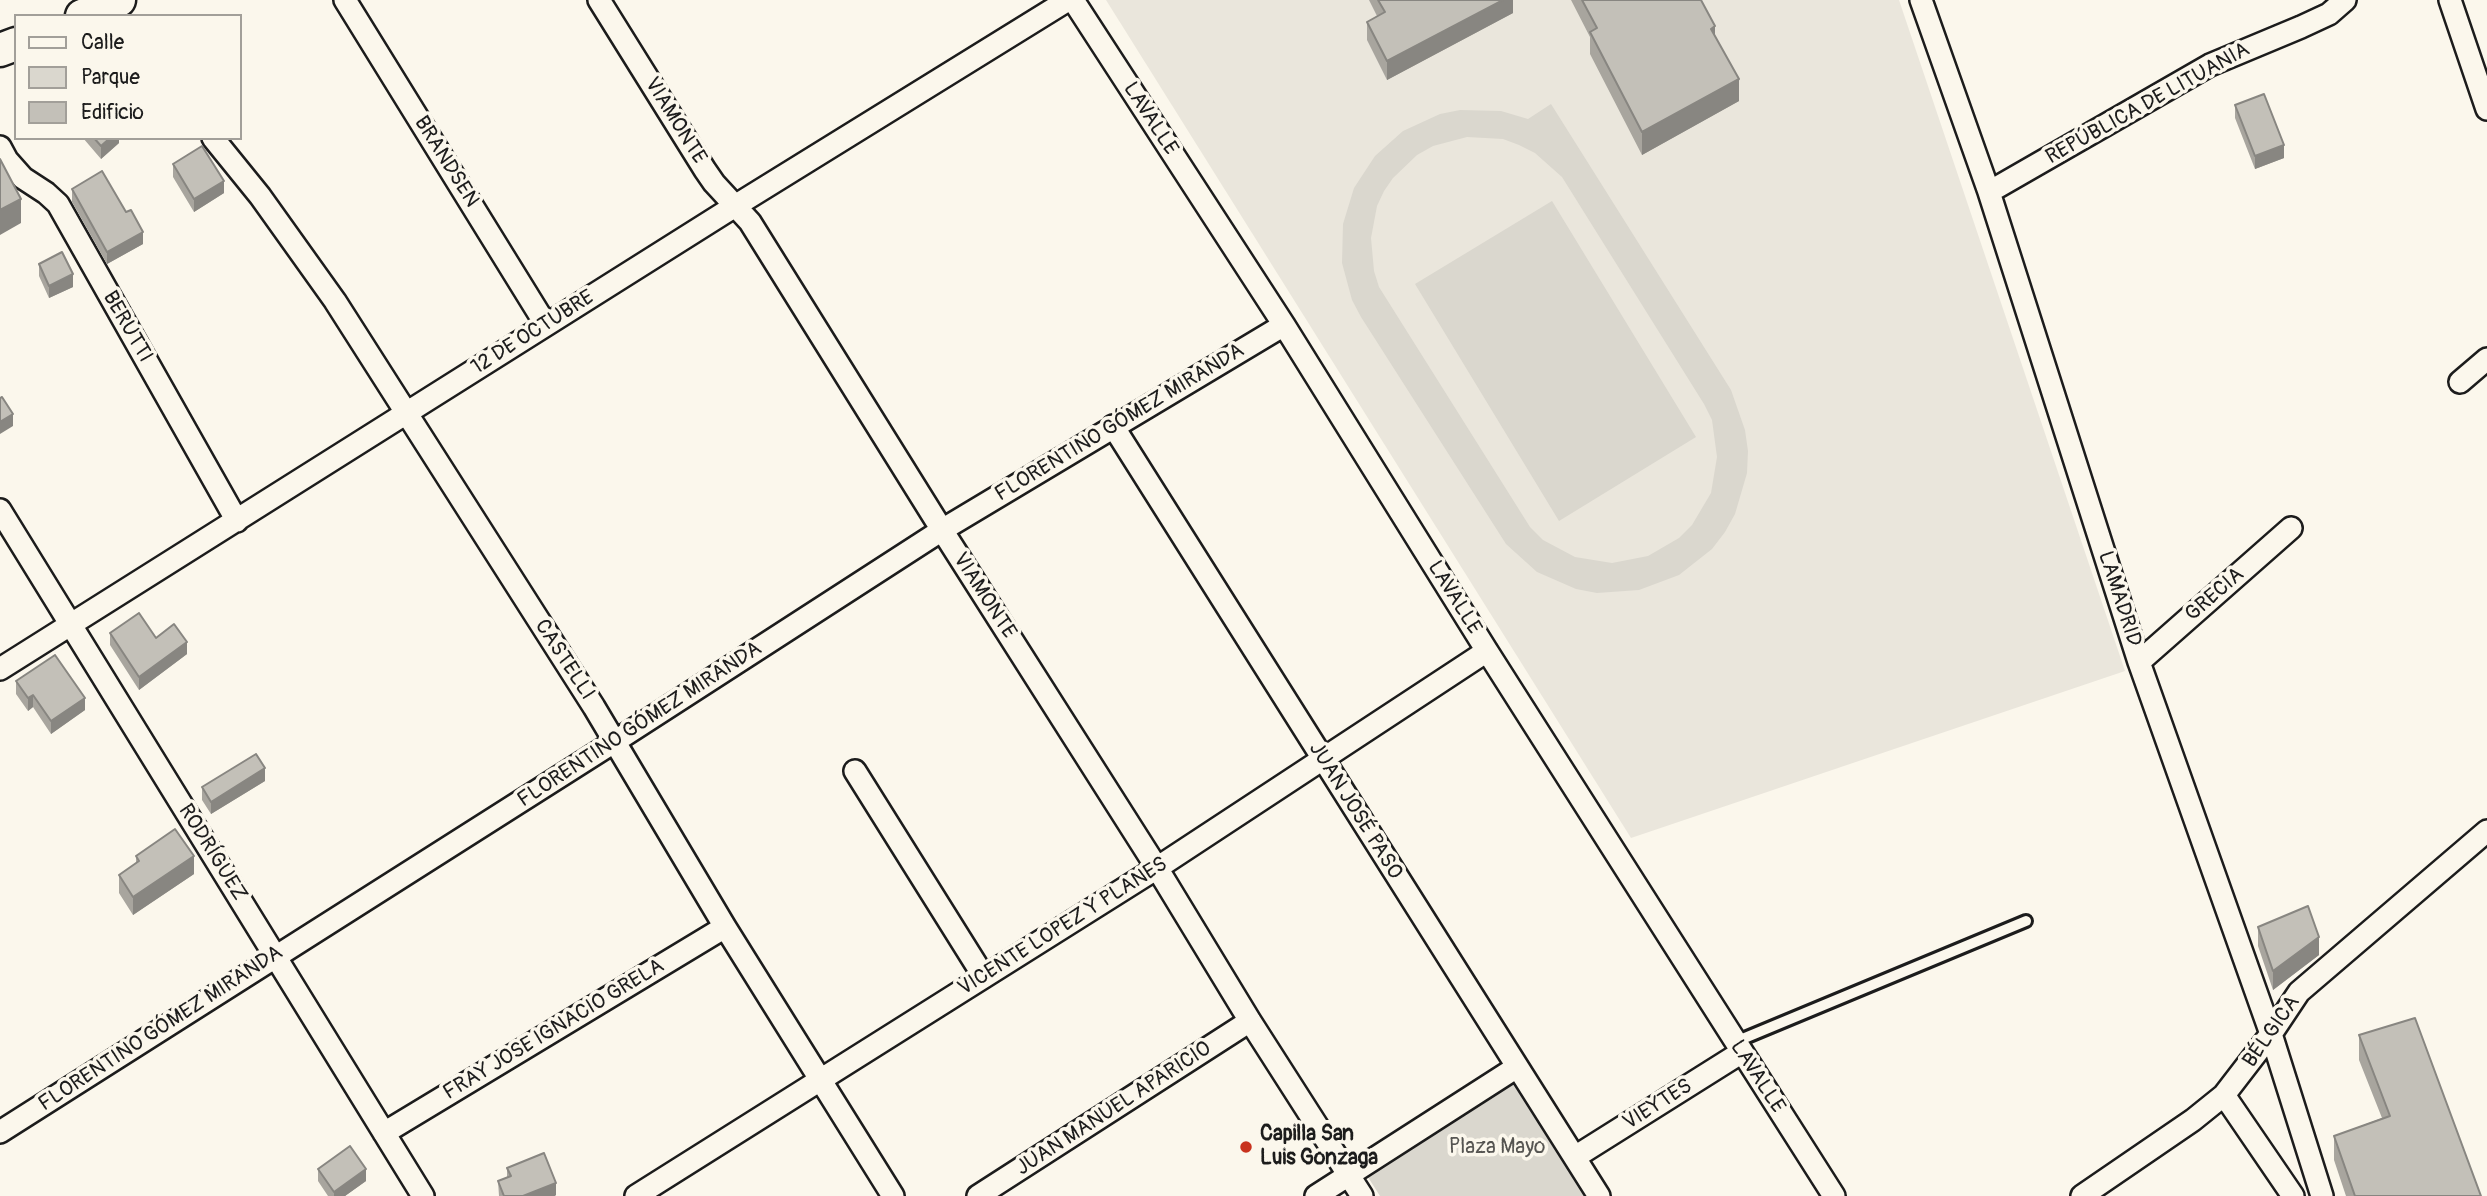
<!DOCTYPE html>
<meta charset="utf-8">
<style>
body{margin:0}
#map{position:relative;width:2487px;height:1196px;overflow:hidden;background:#fbf7ec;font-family:Pangolin,sans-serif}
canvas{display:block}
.legend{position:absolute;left:14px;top:14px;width:228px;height:126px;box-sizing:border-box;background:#fbf7ec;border:2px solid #a29f99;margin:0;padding:9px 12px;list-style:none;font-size:21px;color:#1c1c1c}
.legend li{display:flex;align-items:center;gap:14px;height:35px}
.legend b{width:35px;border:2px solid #a29f99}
</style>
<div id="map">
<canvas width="2487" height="1196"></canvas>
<ul class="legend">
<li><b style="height:9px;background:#fbf7ec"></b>Calle</li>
<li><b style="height:19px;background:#dad7ce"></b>Parque</li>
<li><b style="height:19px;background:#c3c0b8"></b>Edificio</li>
</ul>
</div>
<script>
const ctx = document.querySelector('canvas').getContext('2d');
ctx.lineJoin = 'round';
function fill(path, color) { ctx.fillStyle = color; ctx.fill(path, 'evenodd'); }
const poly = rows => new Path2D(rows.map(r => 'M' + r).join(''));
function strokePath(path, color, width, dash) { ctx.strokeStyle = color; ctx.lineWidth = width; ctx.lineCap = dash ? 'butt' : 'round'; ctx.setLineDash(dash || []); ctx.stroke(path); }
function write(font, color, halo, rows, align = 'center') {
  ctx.font = font + ' Pangolin,sans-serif'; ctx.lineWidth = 7; ctx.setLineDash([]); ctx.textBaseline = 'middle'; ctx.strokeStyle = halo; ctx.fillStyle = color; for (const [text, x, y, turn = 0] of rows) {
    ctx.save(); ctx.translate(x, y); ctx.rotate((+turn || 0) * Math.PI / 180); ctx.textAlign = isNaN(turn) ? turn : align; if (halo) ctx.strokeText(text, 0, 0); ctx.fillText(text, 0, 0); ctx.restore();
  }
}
const built = poly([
 [1106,0,1899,0,2125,671,1631,838]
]);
const green = poly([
 [1551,104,1731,390,1745,430,1748,451,1747,473,1735,514,1725,532,1712,549,1679,575,1639,590,1597,593,1576,589,1537,572,1506,544,1361,317,1352,300,1342,263,1343,224,1354,188,1375,156,1403,131,1440,114,1460,110,1501,111,1528,119],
 [1467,137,1503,139,1519,145,1535,153,1562,177,1704,404,1712,420,1717,457,1711,493,1692,525,1679,538,1648,556,1612,563,1575,557,1543,540,1530,527,1379,287,1374,271,1371,238,1377,206,1384,191,1393,178,1417,155,1433,146],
 [1552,201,1696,437,1559,521,1415,284],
 [1513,1081,1585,1196,1380,1196,1366,1174]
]);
const lane = poly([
 [1735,1042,2026,921]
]);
const street = poly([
 [345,0,546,325],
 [599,0,705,170,714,183,750,222,942,530,1157,868,1250,1021,1362,1196],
 [1073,0,1284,325,1487,651,1834,1196],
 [1921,0,1989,192,2139,662,2271,1034,2322,1196],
 [2450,0,2487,109],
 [213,138,260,196,335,301,594,707,725,927,893,1196],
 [0,147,7,160,23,178,46,193,58,204,237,521],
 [1989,192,2210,65,2301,27,2329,14,2345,0],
 [2460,382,2487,359],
 [1113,426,1599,1196],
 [0,510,423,1196],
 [2139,662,2291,528],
 [0,669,735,206,1068,0],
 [855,771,984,977],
 [2224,1095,2293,1196],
 [0,1132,614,742,942,530,1284,325],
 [384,1133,725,927],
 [1575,1157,1742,1052],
 [636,1196,1157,868,1487,651],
 [978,1196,1250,1021],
 [1316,1196,1517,1067],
 [2082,1196,2193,1120,2224,1095,2271,1034,2299,992,2487,831]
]);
const secondary = poly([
 [82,16,119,0],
 [0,50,16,44]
]);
const wall = poly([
 [1369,0,1513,0,1513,13,1387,80,1367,40,1367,22,1377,16],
 [1571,0,1701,0,1739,101,1642,155,1590,54,1590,37],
 [2235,105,2284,158,2255,169,2235,118],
 [83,138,119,138,119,143,101,159],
 [173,164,224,193,194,212,173,177],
 [72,189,126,212,143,244,107,264,72,202],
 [39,264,73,287,49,298,39,276],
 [110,633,156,638,187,654,139,690,110,645],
 [16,681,85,710,51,734,33,707,28,711,16,694],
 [265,781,211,814,202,800,202,787],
 [136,856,194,874,133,915,119,893,119,875,136,863],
 [2258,927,2319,955,2273,990,2258,946],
 [2359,1035,2481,1196,2346,1196,2334,1160,2334,1136,2382,1118,2359,1060],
 [507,1168,556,1195,499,1196,498,1181,507,1177],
 [318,1169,366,1181,345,1196,328,1196,318,1181]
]);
const shadedWall = poly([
 [1503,0,1513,0,1513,13,1387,80,1387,61],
 [1715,26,1715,49,1711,29],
 [1739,79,1739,101,1642,155,1642,132],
 [110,138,119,138,119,143,101,159,101,146],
 [2284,145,2284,158,2255,169,2255,156],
 [224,181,224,193,194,212,194,199],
 [21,199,21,223,0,235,0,210],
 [143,232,143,244,107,264,107,252],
 [73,274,73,287,49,298,49,286],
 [13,414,13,426,0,434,0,422],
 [187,642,187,654,139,690,139,677],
 [33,695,33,707,28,711,28,698],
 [85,698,85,710,51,734,51,721],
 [265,768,265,781,211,814,211,802],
 [194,856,194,874,133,915,133,897],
 [2319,937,2319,955,2273,990,2273,971],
 [366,1169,366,1181,345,1196,334,1196,334,1192],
 [556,1183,556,1195,555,1196,523,1196]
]);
const building = poly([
 [1378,0,1503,0,1387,61,1367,22,1385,12,1378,0],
 [1582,0,1701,0,1715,26,1711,29,1739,79,1642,132,1590,32,1597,28,1582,0],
 [2264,94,2284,145,2255,156,2235,105,2264,94],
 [94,138,110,138,101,146,94,138],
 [202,146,224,181,194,199,173,164,202,146],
 [0,159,21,199,0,210,0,159],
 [102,171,126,212,131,210,143,232,107,252,72,189,102,171],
 [62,252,73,274,49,286,39,264,62,252],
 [2,397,13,414,0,422,0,398,2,397],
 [139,613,156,638,174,624,187,642,139,677,110,633,139,613],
 [55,655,85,698,51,721,33,695,28,698,16,681,55,655],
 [256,754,265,768,211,802,202,787,256,754],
 [175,829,194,856,133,897,119,875,139,861,136,856,175,829],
 [2308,906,2319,937,2273,971,2258,927,2308,906],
 [2415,1018,2481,1196,2355,1196,2334,1136,2390,1116,2359,1035,2415,1018],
 [350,1146,366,1169,334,1192,318,1169,350,1146],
 [544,1153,556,1183,523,1196,504,1196,498,1181,511,1176,507,1168,544,1153]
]);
const markers = [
 [1246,1147,7,"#c8321e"]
];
const streetNames = [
 ["REPÚBLICA DE LITUANIA",2148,104,-29],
 ["LAVALLE",1150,119,57],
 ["VIAMONTE",675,121,58],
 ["BRANDSEN",446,162,58],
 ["BERUTTI",127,327,60],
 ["12 DE OCTUBRE",533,333,-32],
 ["FLORENTINO GÓMEZ MIRANDA",1120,423,-31],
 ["GRECIA",2215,595,-41],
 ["VIAMONTE",984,596,57],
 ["LAVALLE",1454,598,58],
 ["LAMADRID",2119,599,72],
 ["CASTELLI",564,660,57],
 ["FLORENTINO GÓMEZ MIRANDA",640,725,-33],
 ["JUAN JOSÉ PASO",1355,811,58],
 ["RODRÍGUEZ",212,853,58],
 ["VICENTE LOPEZ Y PLANES",1063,927,-32],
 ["FLORENTINO GÓMEZ MIRANDA",161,1029,-33],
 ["FRAY JOSE IGNACIO GRELA",554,1030,-31],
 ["BÉLGICA",2272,1032,-55],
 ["LAVALLE",1757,1077,57],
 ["VIEYTES",1658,1105,-32],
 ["JUAN MANUEL APARICIO",1114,1109,-33]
];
const poiNames = [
 ["Capilla San",1260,1135],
 ["Luis Gonzaga",1260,1159]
];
const parkNames = [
 ["Plaza Mayo",1497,1148]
];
fill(built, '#eae6dc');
fill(green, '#dad7ce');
strokePath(lane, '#1c1c1c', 16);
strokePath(street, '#1c1c1c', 26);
strokePath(secondary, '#1c1c1c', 37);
strokePath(lane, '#fbf7ec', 10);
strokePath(street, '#fbf7ec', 21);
strokePath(secondary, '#fbf7ec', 32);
fill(wall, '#a8a59e');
fill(shadedWall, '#888681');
fill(building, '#c3c0b8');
strokePath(building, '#888681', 2);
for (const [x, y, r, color] of markers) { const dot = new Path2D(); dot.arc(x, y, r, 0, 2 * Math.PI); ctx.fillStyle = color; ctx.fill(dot); strokePath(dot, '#fbf7ec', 2.5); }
write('21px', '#1c1c1c', '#fbf7ec', streetNames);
write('bold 21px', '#1c1c1c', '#fbf7ec', poiNames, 'left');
write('21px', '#555451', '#fbf7ec', parkNames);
</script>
